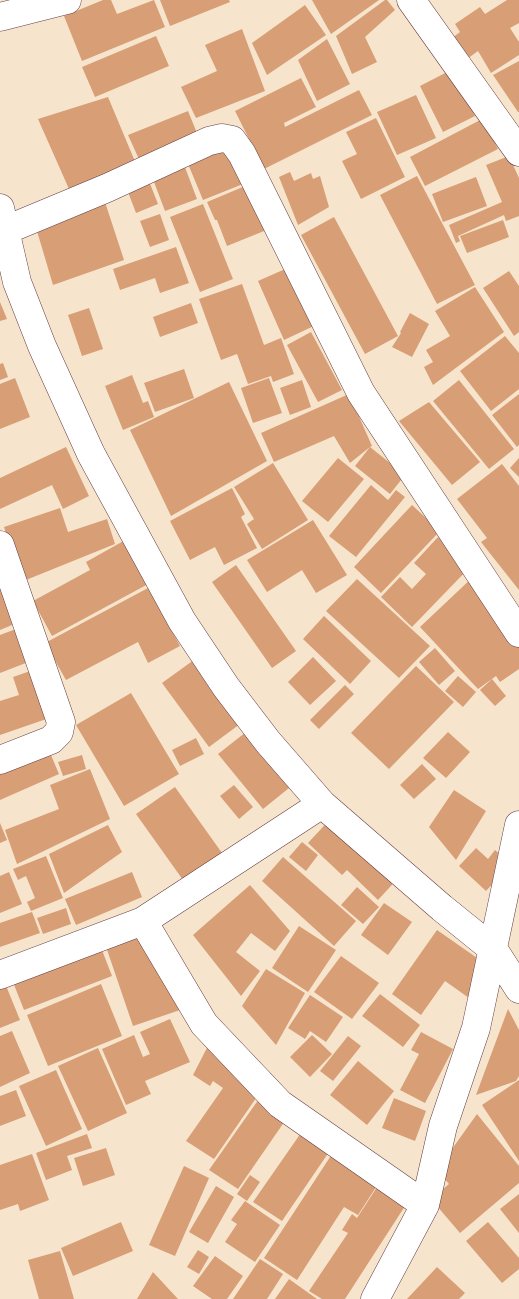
<!DOCTYPE html>
<style>
body{margin:0}
canvas{display:block;background:#f7e4cc}
</style>
<canvas width="519" height="1299"></canvas>
<script>
const ctx = document.querySelector('canvas').getContext('2d');
ctx.lineJoin = 'round';
function fill(path, color) { ctx.fillStyle = color; ctx.fill(path, 'evenodd'); }
const poly = rows => new Path2D(rows.map(r => 'M' + r).join(''));
function strokePath(path, color, width, dash) { ctx.strokeStyle = color; ctx.lineWidth = width; ctx.lineCap = dash ? 'butt' : 'round'; ctx.setLineDash(dash || []); ctx.stroke(path); }
const building = poly([
 [103,0,111,0,117,14,154,0,165,27,82,61,64,16],
 [160,0,229,0,230,2,170,26],
 [312,0,379,0,331,34],
 [385,0,387,0,395,10,365,37,377,62,352,74,336,36],
 [507,0,519,0,519,23,510,28,519,42,519,55,491,73,478,51,467,59,452,38,460,32,455,24,480,7,485,14],
 [305,5,326,35,267,75,252,43],
 [242,29,265,91,196,118,181,87,217,71,205,45],
 [156,36,169,66,95,97,82,67],
 [327,39,350,84,317,101,298,60],
 [519,61,519,112,518,112,493,75],
 [451,70,475,116,443,132,420,86],
 [301,78,316,107,284,123,285,127,359,90,372,115,264,169,235,111],
 [416,95,436,138,397,155,377,112],
 [108,97,139,171,73,198,38,119],
 [188,111,201,143,143,168,128,135],
 [376,118,405,177,361,199,342,161,357,154,346,132],
 [482,119,498,149,425,186,410,157],
 [231,140,248,182,203,200,186,159],
 [509,156,519,178,519,216,506,221,504,215,458,236,460,241,456,243,449,225,502,202,486,165],
 [183,162,197,199,165,211,151,174],
 [290,172,294,181,311,173,313,179,320,176,329,207,298,225,279,177],
 [147,176,158,204,136,213,125,184],
 [417,176,475,285,437,304,380,195],
 [476,177,487,206,443,222,432,194],
 [250,184,269,229,227,246,217,220,215,220,207,202],
 [103,196,124,260,53,285,34,221],
 [203,204,233,279,200,292,170,217],
 [160,214,169,240,150,247,140,221],
 [334,217,398,336,365,354,301,235],
 [503,220,509,237,467,253,460,236],
 [176,247,189,283,160,293,155,278,120,290,113,269],
 [292,266,318,324,284,340,258,281],
 [509,271,519,286,519,332,514,336,483,288],
 [242,284,264,345,281,338,294,374,273,382,271,376,248,384,237,354,221,360,199,299],
 [475,287,504,332,433,385,424,367,433,362,426,350,450,336,435,311],
 [0,302,7,319,0,321],
 [191,303,198,323,160,337,153,317],
 [89,308,103,349,82,356,68,315],
 [410,313,429,324,412,357,392,347,401,333,400,332],
 [311,332,342,390,318,402,287,345],
 [505,336,519,353,519,389,491,411,460,371],
 [3,363,8,377,0,380,0,364],
 [184,369,194,398,155,412,144,383],
 [132,375,143,403,148,401,154,417,123,430,105,386],
 [15,378,30,417,0,429,0,384],
 [269,378,282,413,253,423,241,388],
 [302,380,311,407,290,415,280,388],
 [459,380,514,449,489,469,433,401],
 [229,382,267,461,171,516,130,430],
 [349,394,372,446,370,447,405,475,390,494,355,466,370,447,350,463,334,436,274,462,261,433],
 [519,394,519,445,517,447,492,415],
 [429,402,480,462,452,485,399,421],
 [66,447,89,496,63,509,52,485,0,509,0,478],
 [338,458,364,479,328,522,302,501],
 [519,458,519,477,510,468],
 [273,463,308,520,262,549,247,524,254,519,234,487],
 [502,464,519,486,519,590,481,542,487,538,457,499],
 [371,485,388,500,396,490,405,497,356,557,329,536],
 [232,488,245,514,241,517,257,548,224,565,215,547,190,560,170,521],
 [412,505,440,531,381,593,354,567],
 [60,508,68,532,107,519,115,544,21,582,4,527],
 [313,520,347,575,316,593,302,570,267,592,247,560],
 [438,537,470,567,412,627,381,597,400,577,412,589,426,574,414,563],
 [127,539,150,583,52,636,33,601,90,570,86,562],
 [0,558,24,620,0,630],
 [236,565,296,651,272,668,212,582],
 [474,576,519,639,519,669,500,682,496,676,478,689,420,627],
 [357,579,430,646,399,678,326,611],
 [148,588,180,646,148,663,138,642,66,680,45,643],
 [324,616,371,661,350,684,303,639],
 [24,626,36,659,0,673,0,635],
 [435,648,455,671,439,685,419,662],
 [198,657,244,721,209,747,162,683],
 [313,657,336,681,310,705,288,682],
 [416,666,454,702,389,769,351,733],
 [39,668,55,716,0,735,0,701,19,695,13,677],
 [458,676,476,692,463,707,445,691],
 [492,679,506,696,495,706,480,690],
 [345,685,354,694,319,729,310,720],
 [131,693,179,774,124,806,76,725],
 [255,725,299,780,263,809,218,754],
 [448,732,470,752,446,778,423,758],
 [196,738,204,754,180,766,172,750],
 [48,748,59,774,0,800,0,769],
 [82,755,86,769,63,776,58,762],
 [422,764,436,779,414,799,400,785],
 [90,769,110,819,17,864,5,830,59,809,50,785],
 [234,785,253,807,239,819,220,796],
 [175,787,222,853,183,880,136,814],
 [454,790,486,811,456,860,429,827],
 [334,815,400,876,378,900,347,870,342,875,308,843],
 [0,823,7,840,0,843],
 [108,825,122,852,64,893,49,854],
 [302,842,318,855,306,871,289,857],
 [476,848,488,859,495,850,511,864,486,891,459,866],
 [46,856,63,898,31,911,27,902,35,898,26,876,18,880,13,869],
 [283,857,356,921,334,946,262,881],
 [9,872,22,904,0,913,0,876],
 [132,872,142,897,76,925,65,899],
 [250,885,290,931,275,951,251,933,236,952,260,971,241,996,193,935],
 [357,887,379,907,363,924,341,905],
 [384,903,412,922,388,955,361,935],
 [66,908,71,924,43,934,37,918],
 [32,912,40,933,0,947,0,923],
 [148,919,180,1010,133,1026,102,935],
 [299,926,336,950,308,992,272,968],
 [437,930,490,967,469,998,445,981,421,1015,392,994],
 [95,932,112,976,24,1010,7,967],
 [341,956,379,983,352,1019,314,992],
 [266,969,305,993,276,1045,242,1006],
 [0,971,20,1020,0,1028],
 [101,984,122,1036,48,1066,27,1015],
 [380,994,420,1025,403,1047,362,1016],
 [310,995,343,1017,326,1042,310,1031,305,1039,288,1028],
 [508,1009,519,1030,519,1076,516,1081,476,1095],
 [170,1019,190,1062,145,1081,151,1094,126,1105,102,1049,134,1035,143,1057,150,1054,140,1032],
 [12,1031,30,1073,0,1087,0,1036],
 [421,1032,453,1049,425,1103,400,1090,419,1054,411,1050],
 [312,1035,332,1054,310,1077,290,1057],
 [348,1036,361,1046,333,1081,320,1071],
 [209,1044,263,1088,214,1159,186,1141,223,1088,213,1081,210,1086,193,1075],
 [98,1048,127,1113,88,1131,58,1066],
 [358,1061,394,1091,367,1125,330,1095],
 [56,1070,82,1129,46,1146,19,1086],
 [519,1080,519,1161,482,1105],
 [16,1090,26,1116,0,1126,0,1096],
 [261,1096,289,1115,238,1189,209,1170],
 [394,1098,426,1111,415,1141,382,1128],
 [477,1114,519,1166,519,1183,460,1233,431,1199,449,1184,437,1170],
 [303,1130,331,1149,282,1221,253,1202],
 [87,1134,92,1148,67,1156,72,1170,46,1180,36,1153],
 [106,1148,115,1175,83,1186,74,1158],
 [334,1151,378,1184,358,1215,344,1207,297,1280,264,1258],
 [32,1154,49,1200,20,1211,18,1204,0,1210,0,1165],
 [184,1166,209,1178,175,1256,149,1245],
 [250,1175,260,1182,247,1201,237,1194],
 [379,1184,407,1203,345,1299,322,1299,309,1291,348,1233,342,1230,352,1214,357,1218],
 [216,1186,234,1197,208,1243,189,1232],
 [519,1194,519,1233,500,1209],
 [245,1201,280,1225,255,1262,225,1242,237,1224,231,1220],
 [121,1222,133,1251,73,1276,61,1248],
 [488,1222,519,1258,519,1269,502,1283,466,1241],
 [198,1250,209,1257,199,1274,187,1267],
 [60,1251,74,1299,39,1299,28,1260],
 [215,1256,243,1276,227,1299,212,1299,193,1286],
 [260,1259,283,1274,267,1299,233,1299],
 [437,1267,465,1293,459,1299,407,1299],
 [153,1272,178,1299,137,1299],
 [289,1279,317,1299,275,1299]
]);
const minor = poly([
 [411,0,519,152],
 [0,17,67,0],
 [0,208,17,282,42,346,91,454,182,621,226,687,268,742,322,804,442,908,494,950,519,989],
 [6,230,107,188,209,141,222,138,232,140,242,154,361,393,519,633],
 [0,545,61,722,59,732,51,740,0,760],
 [143,921,204,1024,280,1104,425,1205],
 [0,975,143,921,322,804],
 [375,1299,425,1205,443,1126,476,1028,519,825]
]);
fill(building, '#d89e75');
strokePath(minor, '#643d43', 29);
strokePath(minor, '#fff', 28);
</script>
